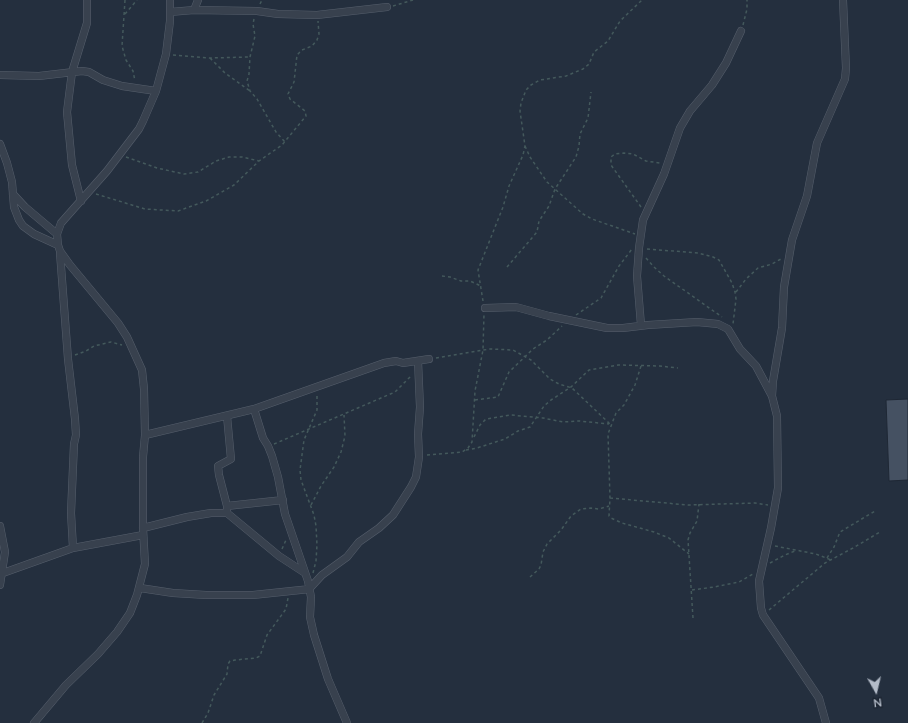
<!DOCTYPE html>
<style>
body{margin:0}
#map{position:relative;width:908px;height:723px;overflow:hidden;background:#242f3e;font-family:Lato,sans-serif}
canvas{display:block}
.north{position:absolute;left:856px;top:671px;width:40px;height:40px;-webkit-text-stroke:3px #1d2633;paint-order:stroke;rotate:172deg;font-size:11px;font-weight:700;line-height:16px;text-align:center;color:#b4bcc9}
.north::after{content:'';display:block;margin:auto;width:14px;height:18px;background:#b4bcc9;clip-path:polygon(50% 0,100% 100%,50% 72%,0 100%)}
</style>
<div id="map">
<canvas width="908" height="723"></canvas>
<div class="north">N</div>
</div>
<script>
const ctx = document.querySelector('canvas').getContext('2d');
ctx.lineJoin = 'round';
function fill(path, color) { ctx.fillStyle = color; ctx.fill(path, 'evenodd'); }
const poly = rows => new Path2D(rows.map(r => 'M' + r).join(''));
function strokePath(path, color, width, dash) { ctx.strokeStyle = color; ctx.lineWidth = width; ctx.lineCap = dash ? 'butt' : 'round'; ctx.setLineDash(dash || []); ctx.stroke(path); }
const building = poly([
 [908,399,908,480,889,481,886,400,908,399]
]);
const path = poly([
 [125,0,122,46,126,60,133,71,135,81],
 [260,4,262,0],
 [393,6,413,0],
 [125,14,137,0],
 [254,19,253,24,255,36,250,57,249,74,247,81,250,91,257,99,276,132,285,142],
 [743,25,747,9,747,0],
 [173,55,209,58,249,57],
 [210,58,225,73,250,91],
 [525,146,530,157,547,182,583,214,592,219,635,234],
 [126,157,157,168,184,174,198,172,216,161,229,157,242,157,259,161],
 [96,194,145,209,178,211,206,201,234,185,259,161,282,145,306,116,305,111,290,99,288,94,294,82,297,55,302,50,312,46,317,40,319,34,318,21],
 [641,207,611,165,611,157,615,154,624,153,633,154,646,161,660,163],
 [647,249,698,253,713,257,719,260,732,283,735,292,736,299,733,324],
 [646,258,654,267,664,276,722,317],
 [507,267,537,232,539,221,549,206,555,189,576,157,579,146,580,134,588,118,591,92],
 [442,276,450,277,461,281,470,281,481,286],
 [736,292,746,279,758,268,772,264,781,259],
 [483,301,478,270,503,207,509,186,523,155,525,146,520,111,521,103,526,90,531,85,540,80,566,76,583,69,589,64,594,52,608,41,620,21,642,0],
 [576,315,601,298,619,266,632,249],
 [75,355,86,351,94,346,111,342,122,345],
 [436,358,490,349,513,350,531,360,550,379,559,384,572,388,610,424],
 [641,366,635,385,624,405,616,413,608,434,610,498,609,516,611,518,622,523,654,532,669,538,689,554],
 [475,400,498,397,509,372,533,349,547,340,562,326],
 [474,437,480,425,486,419,511,415,543,418,563,422,579,421,609,424],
 [274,444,395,392,411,376],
 [466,450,477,448,505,439,518,431,530,427,544,406,551,400,571,387,589,370,618,365,660,366,678,368],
 [427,455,462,452,468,448,472,442,475,391,483,350,484,314],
 [610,498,688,505,755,503,768,505],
 [311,505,321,486,334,467,341,452,345,436,344,415],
 [775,546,816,554,831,560],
 [282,549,286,540],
 [827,558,834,547,840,532,875,511],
 [770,563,785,555,795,551],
 [313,573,316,561,317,545,316,526,314,515,301,480,300,470,304,440,317,410,317,395],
 [530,577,539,569,541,565,543,552,547,544,561,530,571,516,581,509,591,508,599,509,609,506],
 [692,590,714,587,739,582,753,574],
 [769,610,825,563,853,548,880,532],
 [693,618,688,540,690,533,697,521,699,504],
 [202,723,208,713,214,695,227,674,228,664,230,661,235,660,256,658,260,656,267,635,286,609,288,598]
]);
const street = poly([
 [194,10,198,0],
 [170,12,194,10,257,11,278,14,317,15,387,7],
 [0,75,39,76,82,71,89,72,103,80,122,86,156,91],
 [0,144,7,163,12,182,14,207,19,220,23,226,34,234,58,245],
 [13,194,25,207,57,234],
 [81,201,72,165,67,112,72,72,87,23,87,0],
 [60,253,68,359,75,419,76,435,74,444,71,513,73,548],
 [485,308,516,307,549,316,607,328,623,328,648,325,697,322,718,324,728,329,740,349,756,366,772,396,777,416,778,488,771,528,759,581,761,608,763,615,819,698,826,723],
 [641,325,637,276,639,248,643,220,664,174,680,128,690,111,712,85,726,63,741,31],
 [772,396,773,381,782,328,784,287,792,240,807,196,817,143,845,79,846,68,843,0],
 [254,409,263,438,268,446,272,456,278,477,285,514,308,581,311,597,310,617,314,635,328,679,347,723],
 [227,416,231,459,218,466,219,475,227,506,227,513],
 [145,435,254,409,384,363,396,361,403,363,429,359],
 [227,506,283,500],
 [0,526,5,552,0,585],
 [143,528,187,517,211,513,227,513,279,556,305,573],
 [3,573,73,548,143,535],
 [140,588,173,593,206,595,253,595,310,589],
 [310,588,322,575,347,557,359,542,379,528,393,515,411,487,416,477,419,457,418,434,420,407,418,361],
 [34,723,66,685,98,654,117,632,130,613,137,595,145,564,143,528,143,457,145,435,144,389,142,370,127,337,118,323,70,265,60,251,58,245,57,234,61,223,107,171,139,129,143,121,156,91,166,54,170,21,170,0]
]);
fill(building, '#455162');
strokePath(building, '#1f2835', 1);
strokePath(street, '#565f6c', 8);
strokePath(path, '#44595c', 1.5, [3, 3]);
strokePath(street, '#38414e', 7);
</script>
